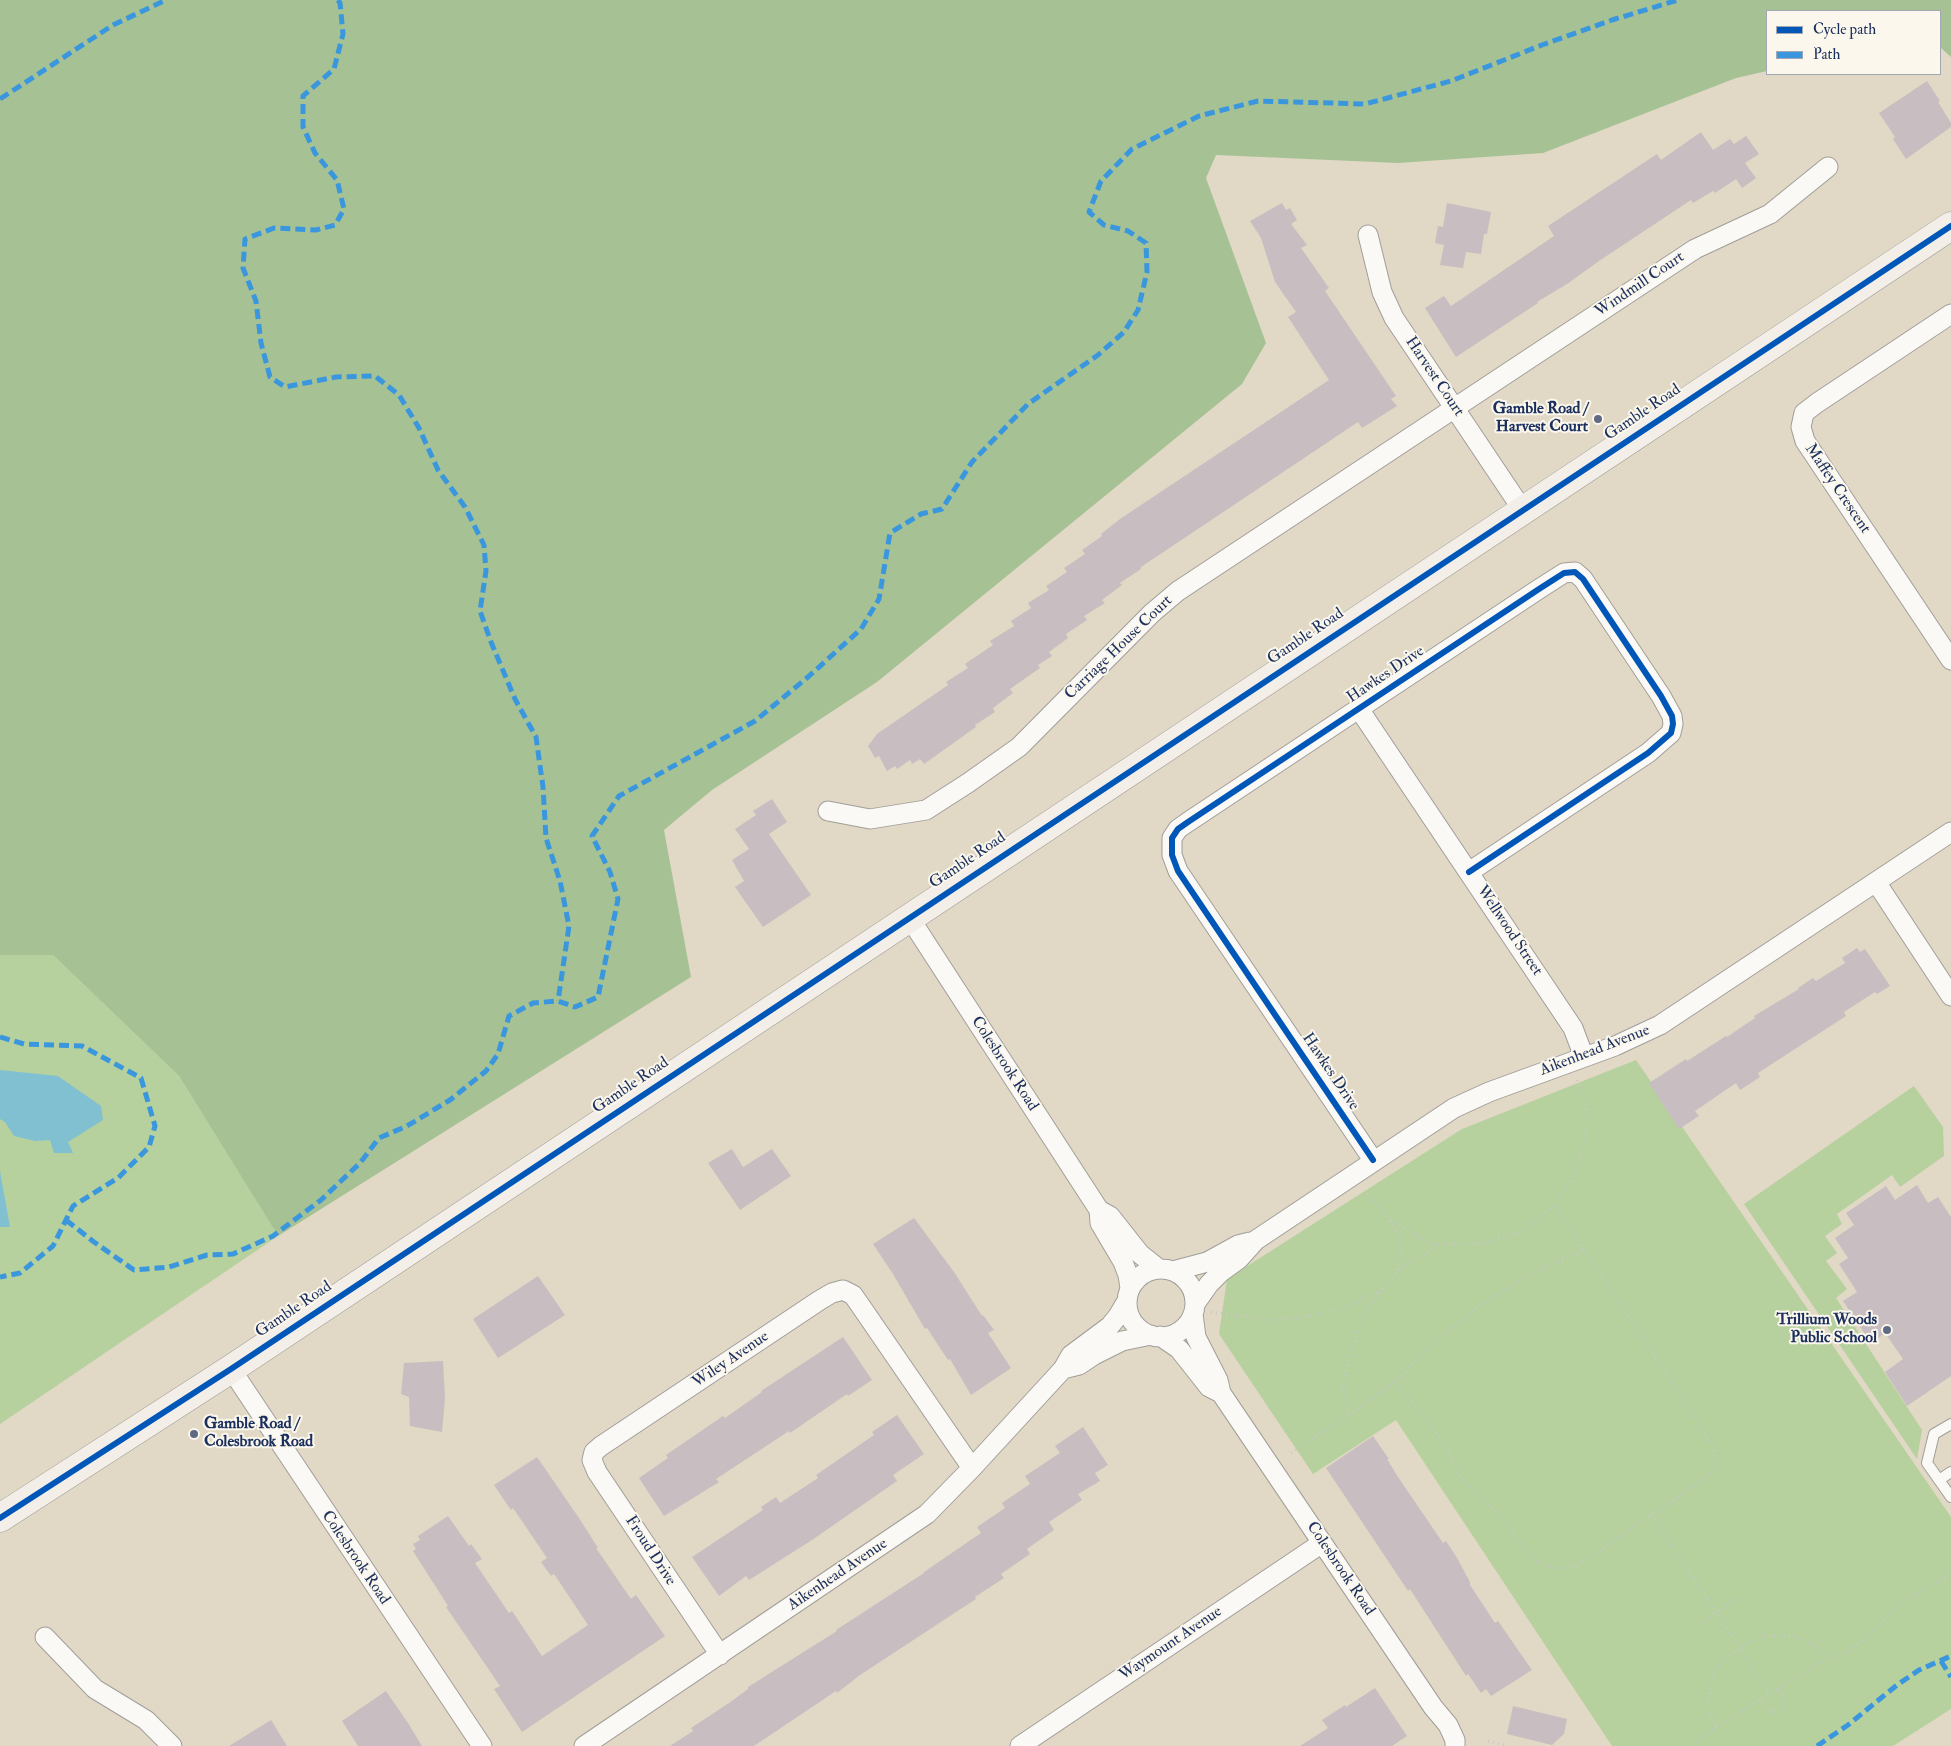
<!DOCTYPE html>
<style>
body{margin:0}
#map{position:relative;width:1951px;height:1746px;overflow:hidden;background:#e1d8c5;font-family:"IM FELL Double Pica",serif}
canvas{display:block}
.legend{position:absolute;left:1766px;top:10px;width:175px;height:65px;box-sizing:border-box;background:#fbf7ec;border:1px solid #a1a7b3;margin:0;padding:6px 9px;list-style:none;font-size:15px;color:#1b2f5e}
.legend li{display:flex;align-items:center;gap:10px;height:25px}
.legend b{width:25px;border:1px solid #a1a7b3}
</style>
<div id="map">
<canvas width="1951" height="1746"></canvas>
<ul class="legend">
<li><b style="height:6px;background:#0057b8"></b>Cycle path</li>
<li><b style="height:6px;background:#3a97de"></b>Path</li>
</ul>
</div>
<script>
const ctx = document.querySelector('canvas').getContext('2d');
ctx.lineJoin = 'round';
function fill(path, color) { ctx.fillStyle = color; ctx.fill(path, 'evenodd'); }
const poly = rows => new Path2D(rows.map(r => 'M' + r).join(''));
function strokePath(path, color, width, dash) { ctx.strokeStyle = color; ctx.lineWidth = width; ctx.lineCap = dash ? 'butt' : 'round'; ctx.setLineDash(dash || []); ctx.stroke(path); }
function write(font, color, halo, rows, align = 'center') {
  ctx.font = font + ' "IM FELL Double Pica",serif'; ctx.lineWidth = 4; ctx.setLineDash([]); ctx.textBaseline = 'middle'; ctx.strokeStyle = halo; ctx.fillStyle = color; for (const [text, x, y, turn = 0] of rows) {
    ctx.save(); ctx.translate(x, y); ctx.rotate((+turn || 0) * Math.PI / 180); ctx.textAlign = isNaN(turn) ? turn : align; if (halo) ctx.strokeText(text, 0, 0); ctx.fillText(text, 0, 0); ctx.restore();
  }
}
const green = poly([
 [0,955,53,955,179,1076,278,1236,0,1424],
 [1636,1060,1951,1517,1951,1709,1893,1746,1612,1746,1396,1420,1313,1474,1219,1334,1227,1279,1462,1129],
 [1914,1086,1943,1127,1944,1156,1900,1187,1892,1175,1837,1214,1842,1224,1825,1236,1837,1253,1826,1261,1847,1289,1836,1298,1922,1430,1917,1459,1744,1204]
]);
const forest = poly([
 [0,0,1951,0,1951,57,1940,47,1940,11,1767,11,1767,71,1736,78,1543,153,1398,163,1216,155,1206,178,1266,343,1242,384,877,682,712,790,664,830,691,977,278,1236,179,1076,53,955,0,955]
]);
const water = poly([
 [0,1070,58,1076,101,1106,103,1120,68,1142,73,1153,54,1153,50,1140,35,1141,14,1136,5,1122,0,1119],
 [0,1171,10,1227,0,1227]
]);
const building = poly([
 [1927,81,1940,101,1938,102,1951,123,1951,127,1906,159,1893,139,1895,137,1879,113],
 [1701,132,1713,150,1730,139,1734,144,1746,136,1759,154,1745,163,1756,178,1742,188,1736,179,1715,193,1713,191,1693,203,1691,200,1599,261,1567,284,1537,302,1538,303,1456,357,1425,308,1444,296,1451,306,1554,236,1548,226,1657,154,1661,160],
 [1282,203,1286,210,1290,208,1297,220,1291,224,1307,245,1301,248,1329,288,1325,291,1396,396,1391,399,1397,406,1362,428,1358,422,1141,567,1141,569,1120,583,1122,585,1102,600,1105,603,1084,616,1087,620,1066,634,1068,638,1049,652,1052,656,1038,665,1040,668,1010,689,1013,693,993,708,995,712,975,725,976,727,924,764,920,759,912,764,910,760,897,769,895,766,887,771,879,756,875,758,868,746,877,734,948,685,946,682,968,668,965,664,993,645,990,641,1014,626,1011,621,1031,608,1028,603,1049,590,1046,586,1067,572,1064,568,1085,554,1082,550,1102,536,1101,534,1120,519,1329,380,1288,317,1296,312,1275,282,1261,238,1250,221],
 [1447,203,1491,212,1487,234,1484,234,1481,254,1466,252,1463,268,1440,265,1444,245,1435,243,1438,226,1443,227],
 [772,799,787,822,769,834,811,895,763,927,735,887,744,881,732,860,749,849,735,829,756,815,753,811],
 [1857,948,1860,952,1865,949,1890,986,1877,994,1875,992,1844,1012,1846,1016,1758,1073,1760,1077,1740,1090,1736,1083,1695,1111,1699,1116,1679,1129,1649,1083,1686,1059,1687,1061,1726,1036,1727,1037,1755,1018,1754,1016,1799,989,1798,988,1813,978,1816,981,1845,963,1842,958],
 [732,1149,743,1167,772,1149,791,1176,740,1210,708,1163],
 [1917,1185,1928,1203,1938,1197,1951,1217,1951,1376,1907,1406,1885,1372,1903,1359,1885,1333,1871,1343,1843,1301,1857,1292,1839,1264,1848,1258,1835,1238,1854,1225,1846,1213,1886,1186,1895,1200],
 [914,1218,954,1272,982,1316,983,1315,994,1330,988,1333,1011,1368,971,1395,950,1359,948,1360,927,1328,925,1329,893,1274,873,1244],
 [538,1276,565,1315,498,1358,473,1319],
 [843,1337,872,1380,848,1396,847,1394,790,1433,789,1431,716,1479,719,1482,664,1516,639,1478,668,1458,666,1455,723,1416,725,1418,762,1392,761,1391],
 [443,1361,445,1398,442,1432,410,1426,409,1397,401,1394,404,1363],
 [897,1415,924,1454,893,1475,897,1481,812,1540,749,1580,746,1576,719,1596,692,1557,763,1510,761,1507,776,1497,780,1503,818,1478,816,1475,874,1435,872,1432],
 [1083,1427,1108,1465,1095,1473,1100,1481,1078,1494,1082,1500,1049,1522,1054,1530,1027,1549,1030,1554,1001,1574,1004,1578,975,1597,976,1599,860,1675,837,1693,836,1691,754,1746,670,1746,693,1731,691,1728,729,1703,748,1689,748,1687,837,1631,836,1630,924,1573,924,1572,981,1533,977,1527,1005,1508,1002,1503,1030,1484,1025,1476,1060,1453,1055,1446],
 [1373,1436,1389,1459,1387,1459,1398,1477,1443,1543,1446,1541,1457,1558,1470,1582,1470,1585,1495,1623,1498,1621,1532,1670,1491,1696,1486,1689,1481,1693,1468,1674,1466,1676,1410,1589,1408,1591,1326,1468],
 [537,1457,579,1518,598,1548,596,1548,631,1599,636,1595,665,1636,522,1732,494,1689,500,1686,446,1607,448,1606,413,1551,416,1549,413,1544,420,1540,418,1536,448,1516,469,1546,471,1544,482,1559,475,1563,509,1613,512,1611,542,1656,588,1625,554,1574,551,1576,541,1562,547,1558,513,1508,511,1510,494,1485],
 [1375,1688,1407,1736,1392,1746,1300,1746,1328,1728,1322,1720,1345,1705,1346,1707],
 [386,1691,408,1723,422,1746,358,1746,342,1721],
 [1513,1706,1567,1719,1564,1734,1552,1745,1507,1734],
 [271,1720,287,1746,229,1746]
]);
const path = poly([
 [1367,1194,1391,1221,1431,1244,1477,1244,1518,1233,1555,1205,1576,1172,1586,1136,1587,1108,1577,1079],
 [1391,1221,1401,1244,1398,1270],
 [1211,1312,1272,1320,1310,1316,1343,1308,1380,1291],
 [1395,1382,1424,1416,1447,1448,1460,1477,1502,1517,1533,1559,1553,1569,1575,1567,1703,1480,1717,1465,1713,1446,1555,1205],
 [1349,1415,1343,1388,1349,1358,1361,1321,1380,1291,1403,1266,1440,1245],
 [1291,1453,1349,1415,1395,1382,1443,1334,1486,1301,1532,1274,1583,1250],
 [1652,1515,1770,1694],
 [1697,1625,1738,1598],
 [1760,1699,1770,1711,1776,1712,1781,1711,1785,1705,1784,1700,1778,1688],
 [1716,1727,1708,1707,1711,1682,1717,1666,1739,1648,1763,1636,1793,1636,1817,1647,1827,1659],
 [1488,1741,1507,1746],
 [1693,1746,1716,1727,1827,1659,1851,1651,1873,1632,1901,1602,1947,1576,1951,1569]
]);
const service = poly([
 [1951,1424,1934,1434,1927,1463,1951,1497],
 [1939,1480,1951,1472]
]);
const minor = poly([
 [1368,235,1382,292,1394,318,1522,509],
 [1951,314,1817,403,1804,413,1801,427,1805,441,1951,660],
 [1359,709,1573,1028,1584,1057],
 [828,811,870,819,926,810,968,783,1019,747,1152,613,1178,591,1695,249,1770,214,1828,167],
 [1876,882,1951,996],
 [909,917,1099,1210,1110,1216,1140,1254,1159,1269],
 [1373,1160,1178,871,1172,855,1172,838,1178,829,1188,822,1539,589,1564,573,1575,572,1583,579,1661,696,1672,716,1673,724,1671,733,1648,753,1469,872],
 [1099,1210,1100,1223,1123,1262,1128,1275,1130,1288],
 '1127 1303a34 34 0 1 1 68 0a34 34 0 1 1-68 0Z',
 [1173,1271,1207,1262,1238,1245,1250,1242],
 [1195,1304,1209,1284,1221,1272,1239,1259,1256,1240,1454,1108,1489,1092,1615,1046,1660,1025,1951,832],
 [1193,1314,1196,1337,1218,1380,1221,1393,1433,1707,1448,1725,1455,1740,1455,1746],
 [1160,1336,1179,1349,1209,1387,1221,1393],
 [231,1369,482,1746],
 [1063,1369,1079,1365,1094,1355,1122,1341,1151,1335],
 [45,1637,95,1689,146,1720,172,1746],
 [720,1655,597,1472,592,1460,594,1452,601,1446,820,1300,832,1293,843,1290,853,1295,860,1305,972,1468],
 [584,1746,927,1514,972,1468,1063,1369,1071,1355,1110,1326,1118,1316,1127,1301],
 [1020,1746,1322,1543]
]);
const secondary = poly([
 [0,1518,231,1369,1951,226]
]);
const quiet = poly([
 [338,0,340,3,343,34,334,69,303,96,303,127,315,153,337,180,344,209,335,225,316,230,274,228,245,239,243,268,256,301,261,343,270,377,285,387,336,377,375,376,399,395,419,428,438,470,465,507,484,545,486,571,480,611,491,642,515,699,536,737,543,787,546,838,560,881,569,926,558,1001],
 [0,99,113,25,166,0],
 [0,1037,24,1044,82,1046,141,1078,155,1126,149,1147,118,1178,73,1206,53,1246,20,1273,0,1277],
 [66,1220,94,1242,134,1270,169,1267,207,1255,233,1254,273,1236,321,1200,360,1163,379,1138,407,1126,450,1100,486,1071,498,1054,509,1016,533,1003,558,1001,575,1007,598,997,618,899,610,872,592,836,619,796,755,721,808,677,861,629,879,599,890,533,921,514,942,509,972,462,1028,404,1098,355,1124,332,1138,310,1147,272,1146,243,1128,231,1104,225,1089,212,1101,181,1132,149,1199,116,1258,101,1365,104,1451,81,1542,45,1612,20,1678,0],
 [1941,1661,1951,1677],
 [1817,1746,1848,1725,1897,1685,1919,1670,1951,1656]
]);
const cycleway = poly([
 [1373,1160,1178,871,1172,855,1172,838,1178,829,1188,822,1539,589,1564,573,1575,572,1583,579,1661,696,1672,716,1673,724,1671,733,1648,753,1469,872],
 [0,1518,231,1369,1951,226]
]);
const markers = [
 [1598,419,5,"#606a82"],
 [1887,1330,5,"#606a82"],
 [194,1434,5,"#606a82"]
];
const streetNames = [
 ["Windmill Court",1640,285,-34],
 ["Harvest Court",1434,377,56],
 ["Gamble Road",1643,413,-34],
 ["Maffey Crescent",1837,489,56],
 ["Gamble Road",1306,637,-34],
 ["Carriage House Court",1119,648,-44],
 ["Hawkes Drive",1386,675,-34],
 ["Gamble Road",968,861,-34],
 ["Wellwood Street",1509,931,56],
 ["Aikenhead Avenue",1595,1051,-21],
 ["Colesbrook Road",1004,1064,57],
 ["Hawkes Drive",1330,1072,56],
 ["Gamble Road",631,1086,-34],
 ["Gamble Road",294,1310,-34],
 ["Wiley Avenue",731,1360,-34],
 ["Froud Drive",650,1551,57],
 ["Colesbrook Road",355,1558,56],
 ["Colesbrook Road",1340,1569,56],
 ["Aikenhead Avenue",838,1575,-34],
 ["Waymount Avenue",1171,1644,-34]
];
const poiNames = [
 ["Gamble Road /",1588,410],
 ["Harvest Court",1588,428],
 ["Trillium Woods",1877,1321],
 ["Public School",1877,1339],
 ["Gamble Road /",204,1425,"left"],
 ["Colesbrook Road",204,1443,"left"]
];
fill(green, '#b6d19e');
fill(forest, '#a6c295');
fill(water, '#81c0d1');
fill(building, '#c8bec1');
strokePath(service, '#a19e9a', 12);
strokePath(minor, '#a19e9a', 21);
strokePath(secondary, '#a19e9a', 29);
strokePath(path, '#c8c8c8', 3, [1, 4]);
strokePath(service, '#faf9f6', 10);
strokePath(minor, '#faf9f6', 19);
strokePath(secondary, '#f3efe8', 28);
strokePath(quiet, '#3a97de', 5, [10, 5]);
strokePath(cycleway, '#0057b8', 6);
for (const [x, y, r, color] of markers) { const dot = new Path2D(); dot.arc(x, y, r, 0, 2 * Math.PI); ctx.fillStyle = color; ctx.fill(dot); strokePath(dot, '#fbf7ec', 2); }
write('16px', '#1b2f5e', '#fbf7ec', streetNames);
write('bold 16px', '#1b2f5e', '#fbf7ec', poiNames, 'right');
</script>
